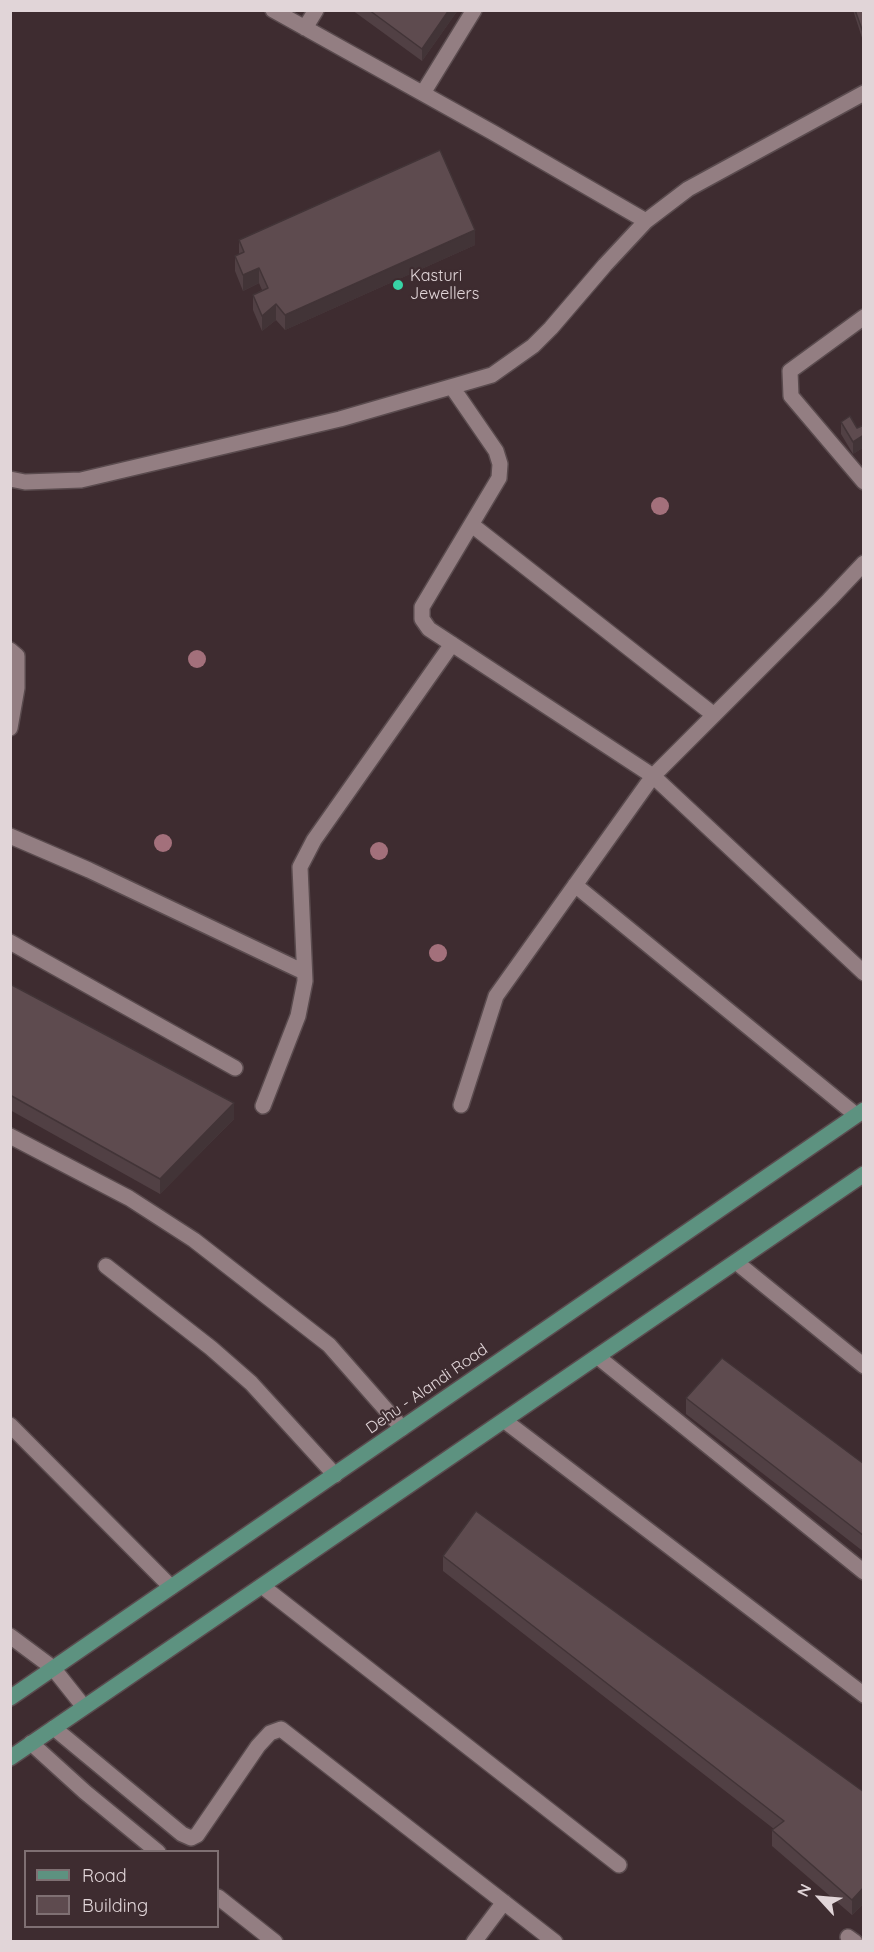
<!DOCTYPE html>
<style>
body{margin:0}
#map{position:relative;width:874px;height:1952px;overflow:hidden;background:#3e2c30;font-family:Quicksand,sans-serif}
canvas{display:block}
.frame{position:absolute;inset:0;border:12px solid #e1d5d8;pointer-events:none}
.legend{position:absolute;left:24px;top:1850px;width:195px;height:78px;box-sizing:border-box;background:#3e2c30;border:2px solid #7f7073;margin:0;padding:8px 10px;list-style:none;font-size:18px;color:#e1d5d8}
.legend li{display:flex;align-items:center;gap:12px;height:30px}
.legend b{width:30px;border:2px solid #7f7073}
.north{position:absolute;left:790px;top:1868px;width:60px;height:60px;-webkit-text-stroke:4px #3e2c30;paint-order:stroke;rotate:296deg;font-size:16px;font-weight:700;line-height:24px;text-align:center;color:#e1d5d8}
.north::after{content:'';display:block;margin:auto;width:21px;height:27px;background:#e1d5d8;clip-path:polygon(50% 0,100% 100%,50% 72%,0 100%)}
</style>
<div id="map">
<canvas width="874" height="1952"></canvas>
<div class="frame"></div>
<ul class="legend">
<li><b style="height:8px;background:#5d9280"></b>Road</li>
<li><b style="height:16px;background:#5e4b4f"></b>Building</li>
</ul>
<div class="north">N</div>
</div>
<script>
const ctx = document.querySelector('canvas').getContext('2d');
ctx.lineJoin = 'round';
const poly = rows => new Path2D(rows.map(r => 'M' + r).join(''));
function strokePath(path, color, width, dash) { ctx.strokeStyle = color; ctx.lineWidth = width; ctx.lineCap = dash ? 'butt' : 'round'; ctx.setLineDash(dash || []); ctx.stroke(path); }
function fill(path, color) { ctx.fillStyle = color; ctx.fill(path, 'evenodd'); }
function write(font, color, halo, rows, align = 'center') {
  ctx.font = font + ' Quicksand,sans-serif'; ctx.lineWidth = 4.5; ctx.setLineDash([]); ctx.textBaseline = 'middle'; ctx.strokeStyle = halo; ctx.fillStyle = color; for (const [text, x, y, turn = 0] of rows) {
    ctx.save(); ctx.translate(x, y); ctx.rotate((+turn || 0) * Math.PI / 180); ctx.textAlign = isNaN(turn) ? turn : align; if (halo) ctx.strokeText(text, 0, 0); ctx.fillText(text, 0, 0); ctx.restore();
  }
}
const minor = poly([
 [273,10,492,132,646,221],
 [305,28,316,10],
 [423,93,474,10],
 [864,317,790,371,791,396,864,482],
 [452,387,496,451,500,464,499,478,422,607,422,619,429,629,653,776,864,973],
 [10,479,25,482,81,480,340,419,492,375,533,346,551,328,605,265,646,221,688,189,864,93],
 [472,525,714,715],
 [10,650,17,656,17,688,10,728],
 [10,836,89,870,304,972],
 [575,885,856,1115],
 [10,942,235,1068],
 [461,1105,496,996,653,776,829,600,864,563],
 [263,1106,298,1016,305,981,300,867,314,840,452,644],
 [10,1136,129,1198,194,1240,329,1345,402,1428],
 [736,1262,864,1366],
 [106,1266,211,1348,251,1383,335,1475],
 [598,1357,864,1572],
 [505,1421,864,1695],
 [10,1425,171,1587],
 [262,1586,619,1865],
 [10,1636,53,1668,84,1707],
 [54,1728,182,1834,191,1838,197,1835,258,1746,270,1733,281,1729,555,1942],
 [31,1743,85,1792,158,1852],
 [218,1897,275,1942],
 [848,1937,855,1942],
 [474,1942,504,1902]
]);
const major = poly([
 [10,1698,864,1110],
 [10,1758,864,1174]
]);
const trees = [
 [660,506],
 [197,659],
 [163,843],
 [379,851],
 [438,953]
];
const wall = poly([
 [352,10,458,10,422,61],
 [853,10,864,10,864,44],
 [239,240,475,245,285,330,276,320,262,331,253,310,253,295,262,290,259,283,243,291,235,271,235,256,239,254],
 [841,422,857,428,864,425,864,447,853,454,841,434],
 [864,454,864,470,862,467,862,455],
 [10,984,234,1119,160,1194,10,1110],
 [686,1398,864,1464,864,1552,686,1414],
 [443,1556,864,1792,864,1903,852,1915,772,1846,772,1830,774,1829,443,1571]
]);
const shadedWall = poly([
 [449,10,458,10,422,61,422,49],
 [475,230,475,245,285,330,285,315],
 [259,268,259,283,243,291,243,275],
 [276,304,276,320,262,331,262,316],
 [864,435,864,447,853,454,853,442],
 [234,1103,234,1119,160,1194,160,1179],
 [864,1887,864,1903,852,1915,852,1900]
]);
const building = poly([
 [369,10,449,10,422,49,369,10],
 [855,10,864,10,864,35,855,10],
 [440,150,475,230,285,315,276,304,262,316,253,295,268,288,259,268,243,275,235,256,244,252,239,240,440,150],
 [850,416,857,428,864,425,864,435,853,442,841,422,850,416],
 [10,984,234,1103,160,1179,10,1095,10,984],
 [722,1358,864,1464,864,1536,686,1398,722,1358],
 [476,1511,864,1792,864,1887,852,1900,772,1830,784,1821,443,1556,476,1511]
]);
const markers = [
 [398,285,6,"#38d4a6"]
];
const poiNames = [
 ["Kasturi",410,276],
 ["Jewellers",410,294]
];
const streetNames = [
 ["Dehu - Alandi Road",427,1389,-35]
];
strokePath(minor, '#5a4b4e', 18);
strokePath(major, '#5a4b4e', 18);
strokePath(minor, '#937e82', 15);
strokePath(major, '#5d9280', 15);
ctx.fillStyle = '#a3707b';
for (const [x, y] of trees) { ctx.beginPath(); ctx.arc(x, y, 9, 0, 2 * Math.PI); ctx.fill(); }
fill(wall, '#514044');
fill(shadedWall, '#423437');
fill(building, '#5e4b4f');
strokePath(building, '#423437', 1.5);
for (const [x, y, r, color] of markers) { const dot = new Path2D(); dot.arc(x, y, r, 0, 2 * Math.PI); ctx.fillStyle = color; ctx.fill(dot); strokePath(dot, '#3e2c30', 2); }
write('16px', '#e1d5d8', '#3e2c30', poiNames, 'left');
write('16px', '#e1d5d8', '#3e2c30', streetNames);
</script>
